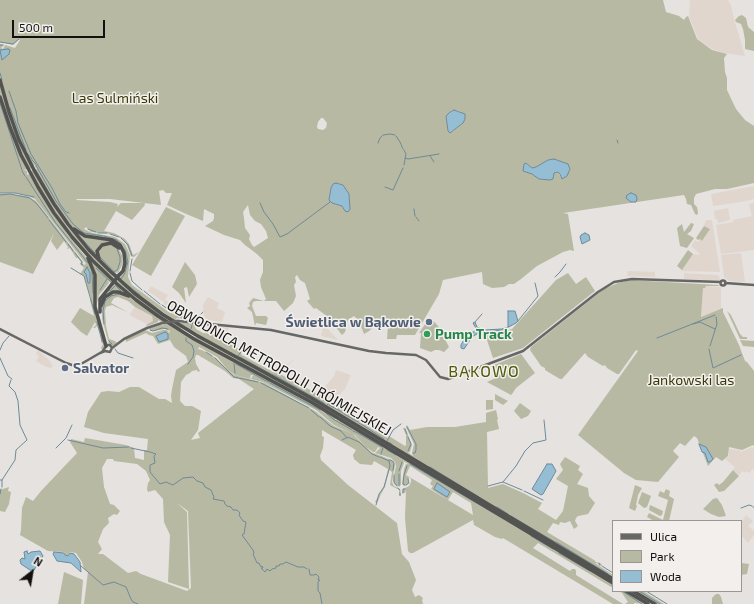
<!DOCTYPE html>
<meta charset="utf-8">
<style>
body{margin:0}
#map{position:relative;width:754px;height:604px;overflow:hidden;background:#e5e2df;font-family:"Exo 2",sans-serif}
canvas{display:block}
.legend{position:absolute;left:612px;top:520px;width:130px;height:72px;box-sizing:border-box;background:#f3efec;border:1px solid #999694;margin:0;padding:5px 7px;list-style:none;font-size:12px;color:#121110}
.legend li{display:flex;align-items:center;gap:8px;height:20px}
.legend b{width:20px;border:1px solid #999694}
.north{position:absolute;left:12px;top:552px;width:40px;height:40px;-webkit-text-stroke:3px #f3efec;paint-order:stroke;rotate:31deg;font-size:11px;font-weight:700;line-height:16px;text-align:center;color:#121110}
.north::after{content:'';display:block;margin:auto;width:14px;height:18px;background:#121110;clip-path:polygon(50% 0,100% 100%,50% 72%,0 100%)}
.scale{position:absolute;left:12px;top:20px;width:93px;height:18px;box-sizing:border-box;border:2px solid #121110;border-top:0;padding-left:5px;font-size:12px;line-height:14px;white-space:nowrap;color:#121110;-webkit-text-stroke:3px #f3efec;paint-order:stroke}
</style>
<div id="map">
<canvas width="754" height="604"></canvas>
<ul class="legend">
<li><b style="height:5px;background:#676865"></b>Ulica</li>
<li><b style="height:11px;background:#b8b9a2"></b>Park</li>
<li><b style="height:11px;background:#95bed4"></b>Woda</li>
</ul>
<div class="north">N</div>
<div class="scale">500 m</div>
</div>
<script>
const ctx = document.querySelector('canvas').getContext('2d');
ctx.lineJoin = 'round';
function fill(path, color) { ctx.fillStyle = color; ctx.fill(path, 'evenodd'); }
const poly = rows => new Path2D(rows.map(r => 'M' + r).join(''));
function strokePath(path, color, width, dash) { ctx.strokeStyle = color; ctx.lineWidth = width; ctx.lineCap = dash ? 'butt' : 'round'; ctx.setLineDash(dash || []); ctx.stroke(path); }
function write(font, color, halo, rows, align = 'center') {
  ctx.font = font + ' "Exo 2",sans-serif'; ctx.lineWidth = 3; ctx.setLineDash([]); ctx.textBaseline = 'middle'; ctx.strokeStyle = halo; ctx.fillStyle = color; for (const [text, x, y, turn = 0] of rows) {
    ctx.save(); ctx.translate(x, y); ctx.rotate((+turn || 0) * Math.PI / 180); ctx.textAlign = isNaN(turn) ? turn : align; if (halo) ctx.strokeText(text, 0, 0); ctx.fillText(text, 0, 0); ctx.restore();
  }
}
const built = poly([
 [690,0,728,0,731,5,734,19,745,56,724,53,712,49,698,39,689,16],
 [754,186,754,199,741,202,713,206,711,194],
 [754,203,754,250,721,254,716,225,733,222,733,220,752,216,749,204],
 [728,208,730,220,718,223,717,219,715,219,714,211],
 [706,220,712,220,720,272,681,271,693,254,699,255,700,254,691,246,695,240,698,242,700,239,702,241,710,229,704,226],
 [741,253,745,282,729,281,724,277,721,255],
 [628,271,655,272,655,277,627,276],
 [684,273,718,275,720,279,719,281,684,279],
 [151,286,168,295,165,300,174,304,171,309,164,304,164,302,148,291],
 [705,286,721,287,721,309,701,317,703,287],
 [208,297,219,303,217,308,225,312,222,322,209,320,204,317,203,305],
 [135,307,152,316,153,321,147,324,131,316,130,314],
 [219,326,229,327,229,328,226,333,219,333],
 [323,327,326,327,338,340,321,336],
 [38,350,50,361,53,366,51,368,46,367,36,361,39,356,36,354],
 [336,370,351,375,345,389,332,402,317,394,319,391,321,391,334,376],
 [752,447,754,448,754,468,749,473,746,471,745,473,743,471,739,475,733,470,735,467,725,459,729,456,729,449,739,450,741,452],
 [746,515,753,521,748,526,754,531,754,535,748,543,741,535,741,523]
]);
const green = poly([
 [0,0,663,0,666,12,679,16,684,20,686,17,688,16,697,39,712,50,727,54,724,58,725,72,727,78,727,90,736,109,745,120,754,126,754,183,727,189,715,189,696,194,694,198,694,204,697,207,698,213,697,215,695,214,691,205,687,204,686,199,684,195,563,213,568,214,574,251,570,250,563,252,537,266,521,279,514,284,509,284,504,287,492,288,483,284,482,272,443,280,439,294,415,335,397,335,396,339,387,339,388,325,385,321,380,321,369,331,364,334,359,321,354,316,348,320,345,332,342,335,328,317,316,308,314,309,307,301,310,299,305,283,300,280,297,275,295,277,296,282,294,285,296,296,293,303,284,311,276,301,256,301,253,302,252,306,256,316,266,316,268,318,266,325,256,323,255,326,252,312,247,308,250,306,249,303,253,298,264,301,266,299,261,287,260,280,263,272,263,260,257,254,245,245,240,240,224,235,205,226,213,221,214,218,214,214,204,209,203,221,184,213,167,205,172,193,166,193,163,190,159,191,161,205,110,199,77,199,76,200,110,202,118,204,117,207,121,203,144,203,145,205,132,220,116,211,104,231,114,233,125,239,129,244,133,255,139,252,134,257,131,256,126,243,119,237,111,234,91,232,86,227,84,229,92,233,115,237,125,244,130,255,128,277,132,285,170,313,186,317,185,319,176,318,178,322,182,323,182,321,186,321,222,325,221,326,195,326,196,329,203,333,212,334,239,349,240,352,242,350,241,353,242,355,273,372,275,371,277,373,296,358,278,373,303,386,364,420,369,427,388,438,389,436,405,446,406,445,406,435,403,428,405,428,412,445,410,452,408,452,413,456,412,453,414,444,406,427,407,425,410,430,427,427,455,427,486,422,486,413,496,410,498,419,497,420,499,429,487,432,488,488,503,484,523,493,542,503,538,509,556,520,563,511,568,486,556,479,563,470,560,464,565,457,580,466,578,470,583,474,577,484,588,488,589,496,595,503,588,514,578,516,576,518,575,521,578,526,574,529,570,521,565,523,560,522,559,525,553,523,547,532,594,560,596,562,602,564,600,566,597,563,595,563,613,575,613,578,324,404,191,331,154,306,138,295,112,271,101,261,99,257,98,250,102,245,106,244,112,244,118,248,122,255,123,263,118,273,115,272,118,277,120,276,121,278,120,275,124,269,126,260,125,253,121,247,111,239,87,236,74,229,63,215,46,190,35,170,37,169,35,167,35,165,33,166,24,148,7,104,0,76,0,44,4,45,1,48,3,49,5,45,15,48,20,40,19,39,13,45,0,42],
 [452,110,459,111,465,115,465,116,463,123,450,133,448,131,446,116],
 [321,118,323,118,327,123,326,128,323,130,318,129,317,127,318,122],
 [554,159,567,164,570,169,567,176,562,179,558,172,554,173,553,179,550,180,539,179,532,174,523,171,524,164,526,163,532,168,537,167,548,160],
 [336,183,343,185,349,194,350,209,348,212,345,211,342,206,332,203,329,200,331,188,333,184],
 [631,193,636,195,637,199,636,202,633,203,626,198,627,195],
 [248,205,250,215,255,221,261,224,266,231,268,238,254,247,252,245,249,239,250,235,245,228,244,218,243,212],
 [742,15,746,18,748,27,754,32,754,51,745,49,745,40,743,29,741,24,736,22,735,20,739,16],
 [0,84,5,102,32,168,31,168,29,170,22,155,0,95],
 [0,102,27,169,24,170,27,171,27,175,29,174,68,235,89,261,94,273,94,298,105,345,103,350,101,348,103,344,101,342,101,335,97,326,95,328,93,328,96,325,95,322,87,336,81,332,71,322,80,308,94,316,90,300,76,297,90,300,91,298,84,276,80,274,84,268,80,264,81,262,78,258,76,258,70,248,67,249,68,247,64,241,57,250,51,241,54,233,33,274,0,262,0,194,9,194,27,196,36,201,83,262,83,264,84,265,86,264,35,199,29,196,14,193,0,193],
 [32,170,61,216,116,279,182,327,180,330,157,315,124,290,85,251,59,218,30,172,32,172],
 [166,207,185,216,151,276,132,265],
 [691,223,694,224,691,231,687,234,694,238,687,248,680,246,677,228,682,224,684,232],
 [704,226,710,229,702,241,700,239,698,240,696,238],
 [75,231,78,233,104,239,118,245,124,256,123,267,121,270,123,266,123,255,120,248,114,243,99,246,97,257],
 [688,250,693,254,682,270,677,266],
 [89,259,127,294,112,292,100,303,112,285,114,286,108,280,109,283,99,295,97,303,96,285],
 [185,262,195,275,197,284,189,297,187,287,184,288,186,303,179,293,172,287],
 [568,273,576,284,586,277,595,291,523,348,493,358,485,334,498,333,512,329,556,280],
 [630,280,718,285,720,286,706,286,705,288,703,288,701,317,723,308,723,312,739,345,745,361,747,362,754,371,754,446,753,445,742,450,729,447,728,456,722,461,716,457,708,466,697,438,694,436,685,446,680,443,673,451,679,457,658,482,636,480,624,473,578,435,638,351,636,350,619,374,617,374,607,368,605,365,603,366,588,357,585,353,562,379,560,379,545,370,545,368,541,366,530,350,531,347,604,289,618,283],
 [116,293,125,295,130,298,150,312,336,418,335,420,338,420,338,422,340,420,613,584,613,588,538,543,533,548,570,571,572,569,575,569,576,571,576,575,623,604,613,604,503,538,502,539,495,537,474,525,473,520,413,553,410,553,408,551,405,518,406,490,405,493,402,493,403,489,409,486,411,482,411,479,409,477,408,484,404,486,402,484,404,469,406,464,408,464,403,461,404,463,401,471,401,485,399,486,395,485,393,481,396,466,395,462,391,458,375,453,380,448,378,447,375,452,373,452,366,447,355,435,334,425,316,410,263,382,251,379,253,375,251,375,250,379,235,375,228,370,217,357,199,347,198,349,202,350,216,358,228,370,234,375,264,383,315,411,334,426,353,434,371,452,394,461,395,465,392,482,394,486,400,489,401,496,399,496,399,490,390,485,392,472,389,470,385,487,381,494,377,503,375,502,384,486,388,469,374,461,372,465,360,464,354,459,353,455,356,450,322,430,322,436,324,437,323,448,320,456,321,460,348,485,397,523,402,554,409,562,416,580,412,590,415,597,419,595,423,598,422,600,423,604,84,604,88,572,84,569,82,562,76,553,70,552,68,555,66,555,64,552,48,551,20,535,21,530,22,508,26,497,33,501,41,491,77,453,70,442,71,439,84,442,85,438,126,445,134,448,135,458,144,460,144,450,147,450,148,439,104,433,84,427,88,412,101,392,108,391,119,392,130,387,139,387,159,399,165,399,172,403,171,396,172,389,176,370,188,362,186,356,174,347,170,340,158,344,153,336,149,335,146,333,126,342,126,339,145,330,152,333,163,330,167,330,169,333,170,331,165,329,154,331,150,331,150,328,161,324,163,326,163,323,158,320,158,322,147,326,146,325,153,321,152,316,135,307,128,301,118,297,114,298,111,303,129,313,112,305,106,307,105,311,106,326,109,339,115,341,117,343,112,346,109,344,102,319,102,306,108,296],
 [196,355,198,355,225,371,233,378,239,379,254,389,198,433,200,438,191,440,198,430,201,411,192,406,185,406,180,401,181,382,186,375,190,373,192,371,197,370,198,372,200,371,196,364,195,358],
 [107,459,113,459,114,461,137,464,146,471,150,480,148,483,147,489,148,492,155,490,163,499,164,522,170,535,168,582,189,589,187,512,177,503,188,511,191,588,187,591,141,574,136,571,128,573,103,554,98,554,102,549,98,542,103,529,109,523,108,518,114,514,117,515,120,511,114,505,110,504,104,487,102,468],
 [410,466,432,480,430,484,433,486,431,489,448,500,453,492,471,503,473,515,406,475],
 [727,311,731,315,740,334,743,337,747,337,747,339,740,339],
 [430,317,438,326,449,347,444,352,439,350,435,350,431,352,420,348,421,333,419,333],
 [196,336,299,392,337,416,195,338],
 [740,340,754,341,754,347,743,346],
 [521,354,535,373,516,388,512,394,511,395,487,382,498,377,494,365],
 [495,394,508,401,503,405,495,400],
 [486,400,493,400,493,409,486,410],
 [520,403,531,411,528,416,521,419,514,411],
 [733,470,739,476,724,491,719,492,714,485,717,483,719,485,723,482],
 [635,485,642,488,638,495,636,505,637,506,635,511,629,508],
 [9,487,8,491,11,492,9,504,5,512,0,511,0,490],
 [666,489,670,491,669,496,674,499,669,521,654,521,647,517,649,513,663,520,668,500,658,496,660,491,664,493],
 [642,492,651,496,647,507,644,508,638,503],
 [717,498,722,505,726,516,719,517,711,514,703,509,713,499],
 [650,505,663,511,662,515,660,516,649,510],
 [741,563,749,564,747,574,741,575],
 [64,572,83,580,81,604,58,604],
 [618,591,624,591,645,604,634,603,634,604,625,604,628,602,622,593],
 [635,591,643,591,664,604,657,604],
 [716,594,719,594,721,597,723,604,712,604,712,598]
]);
const water = poly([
 [8,49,10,50,9,54,2,60,0,50,8,49],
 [454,110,465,114,465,119,463,123,450,133,448,131,446,116,450,112,454,110],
 [554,159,568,164,570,169,567,176,562,179,560,174,558,172,554,173,553,179,550,180,539,179,532,174,523,171,524,164,526,163,532,168,536,167,548,160,554,159],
 [336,183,343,185,349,194,350,209,348,212,345,211,342,206,332,203,329,200,331,188,333,184,336,183],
 [631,193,636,195,637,199,636,202,631,202,626,198,627,195,631,193],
 [585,233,589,235,590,240,582,244,580,237,581,235,585,233],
 [87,267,90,273,90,283,88,283,86,274,84,272,87,267],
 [508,311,515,311,518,321,516,323,503,330,486,332,483,331,480,332,472,337,464,349,461,348,461,345,467,334,469,334,477,330,473,323,475,322,477,327,484,330,502,329,508,327,508,311],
 [165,332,168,334,168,339,159,342,156,336,165,332],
 [699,444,706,447,709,452,713,459,710,462,708,462,705,453,702,452,699,444],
 [547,464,552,464,556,471,543,494,541,495,532,489,547,464],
 [437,483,450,492,447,497,434,489,437,483],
 [27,551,28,554,31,552,40,551,43,556,34,570,30,570,21,564,20,560,22,558,25,559,24,552,27,551],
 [54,552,64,553,65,555,68,556,70,553,74,554,80,562,81,572,71,563,57,561,53,554,54,552]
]);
const stream = poly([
 [0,42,13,44,19,39],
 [0,45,3,45],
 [0,73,2,80],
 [9,91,16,111,18,123,31,154,52,188,60,204,66,212,69,213],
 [0,103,22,170],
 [10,108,26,150],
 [396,136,400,142,403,149],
 [617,140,618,143],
 [378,143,380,138,383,135,390,134,395,135],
 [404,150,406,154,404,165],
 [28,154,32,159],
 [430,156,434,162],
 [405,158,408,159,439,154],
 [32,160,36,164],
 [36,165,38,169],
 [38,169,56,201,73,224,84,233,103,236],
 [22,171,25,176],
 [26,177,55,222,88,263],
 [385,187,393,190,403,168],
 [0,193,15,193,34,197],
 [0,195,10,194,30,198,37,204,48,218],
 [260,203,264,212,273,224,280,237,287,234,330,202],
 [414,209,415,216],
 [416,217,419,221],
 [49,220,66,242],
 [88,229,96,232],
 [98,233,107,233],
 [110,234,119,237],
 [104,236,117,240,125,250,128,262,125,272],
 [121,238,128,245,132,256],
 [83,240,95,253],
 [68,244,73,251],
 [117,249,120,257,120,262,118,268],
 [75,253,82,262,81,264,83,265],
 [100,257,117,275],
 [71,268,84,276,95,314],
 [96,268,111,282],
 [130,271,132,259],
 [92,272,93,293],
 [114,272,118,269],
 [130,273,132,281,142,290],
 [555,277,560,272,566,264],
 [120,278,121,279,125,273],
 [125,283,140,295],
 [116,286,121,291],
 [100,290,107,279],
 [108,290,110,291,115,286],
 [144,291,160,304],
 [162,305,171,311,177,314],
 [201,314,203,312],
 [177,316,185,317],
 [193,318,193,317,199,316],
 [518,321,538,296,535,283],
 [97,322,102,341,104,342],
 [475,322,482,314],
 [104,324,103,311,105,301,111,296,119,294],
 [693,324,700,322,715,329],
 [191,329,192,325],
 [150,330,153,331,162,328,168,329],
 [186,338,186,341,192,345,194,351,193,357,188,364],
 [657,338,715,315],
 [109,341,112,344],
 [710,346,717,324,716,317],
 [115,349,118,353,133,358],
 [709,349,713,368,741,355],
 [0,350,3,343,9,336],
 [206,352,212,356],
 [238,356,245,346],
 [240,357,271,374],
 [0,358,8,376,12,379],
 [215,358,234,377,258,382],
 [234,363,235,373],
 [236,364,266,381],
 [272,374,273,375],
 [274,375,324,403],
 [267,381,269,382],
 [261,383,309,408],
 [270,383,320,410],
 [327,405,336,397],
 [329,405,340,411],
 [311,410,319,417],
 [340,411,343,413],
 [326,413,333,419,352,430],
 [344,414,358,422],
 [320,417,330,426,341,431,347,438],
 [359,423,360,424],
 [361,424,384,439],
 [407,427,416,444,416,450,415,453,413,453],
 [405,429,407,434],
 [353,431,355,432],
 [356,432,382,447],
 [408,437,411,444,408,451],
 [68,440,103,448,129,447],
 [342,440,348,437,350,438,359,442,372,454,379,457],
 [387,441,393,430,401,424],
 [388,442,392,444],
 [56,448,66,438,72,425],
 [131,448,150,452,156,454,154,456,155,463,150,465,150,472,160,484,166,482,173,485,183,478,193,477,197,481,203,483,205,487,211,490,214,497,213,499,224,501,225,504,227,506,231,507,233,510,237,510,240,513,239,515,243,521,246,522,244,534,242,535,253,550,254,553,253,554,257,563,259,563,261,567,262,566,263,568,261,568,265,572,267,569,270,571,272,569,276,568,276,566,279,566,280,564,283,564,286,562,298,567,304,567,307,569],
 [387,450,396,455],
 [381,454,383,448],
 [389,460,391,460,394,463,393,470],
 [410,464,504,519],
 [430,467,479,497],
 [399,471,402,462],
 [394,475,394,482,397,486],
 [0,480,2,480,2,487],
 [2,480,15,460,16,450,27,440,20,425,18,401,15,392,9,386,11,380],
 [503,482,516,466,525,451,533,443,546,440,544,420],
 [405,485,403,484,404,475,407,466],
 [406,485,409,483,408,479],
 [399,486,399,474],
 [488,486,503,482,522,490],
 [398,488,400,490],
 [524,491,543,500],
 [400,493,400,495],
 [403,493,403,489,405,489],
 [0,494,1,489],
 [376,505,379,494,384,487,390,466,389,461,380,457],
 [497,507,508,514],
 [753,507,754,507],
 [741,508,749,505,752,506],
 [511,516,555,542],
 [531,536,553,549],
 [556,542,608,574],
 [559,553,590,571],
 [599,563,600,565],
 [81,566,103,585,114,582,126,587,131,599,133,602,138,604],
 [602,566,613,573],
 [309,569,310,575,314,575,316,574,319,577,318,580,320,580,318,582,318,591,320,593,322,604],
 [612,585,613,585],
 [622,591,642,604],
 [637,591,638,591],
 [639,591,660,604],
 [646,591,667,604]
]);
const major = poly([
 '720.5 283a2.5 2.5 0 1 1 5 0a2.5 2.5 0 1 1-5 0Z',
 [725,283,754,285],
 [178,321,271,330,369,351,386,353,416,355,426,360,440,377,448,379,523,351,598,292,614,282,632,279,721,282],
 [0,329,66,363,75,366,81,364,100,353,105,351,110,352,112,348,124,339,147,328,162,323],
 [102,352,107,345,110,345,112,348]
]);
const highway = poly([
 [0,80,9,112,19,140,34,170,54,204,68,224,89,250,110,271,134,293,162,314,196,335,313,399,613,579],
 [0,97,10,127,21,155,38,187,54,213,72,237,92,260,117,284,136,300,158,316,194,339,311,402,613,583],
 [74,229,85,236,112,240,120,245,124,253,125,263,123,271,119,275],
 [88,258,95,275,95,307,106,346],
 [99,259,97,251,102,245,111,243,119,248],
 [101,306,105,297,113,292,118,292,129,296],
 [100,312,100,299,112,284],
 [626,591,648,604],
 [633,591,655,604]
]);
const majorBridge = poly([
 [162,323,178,321]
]);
const highwayBridge = poly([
 [112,284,119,275]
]);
const markers = [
 [429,322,4,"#5c6f8a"],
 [427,334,4,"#2e9e5b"],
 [65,368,4,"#5c6f8a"]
];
const parkNames = [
 ["Las Sulmiński",115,98],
 ["Jankowski las",691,380]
];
const serviceNames = [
 ["Świetlica w Bąkowie",421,322],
 ["Salvator",73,368,"left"]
];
const leisureNames = [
 ["Pump Track",435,334]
];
const streetNames = [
 ["OBWODNICA METROPOLII TRÓJMIEJSKIEJ",279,368,30]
];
const quarterNames = [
 ["BĄKOWO",484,372]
];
fill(built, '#e0d6ce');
fill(green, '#b8b9a2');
fill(water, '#95bed4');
strokePath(water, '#6e8a99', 1);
strokePath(stream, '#6e8a99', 1);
strokePath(major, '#676865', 2.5);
strokePath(highway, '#535451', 3.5);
strokePath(majorBridge, '#676865', 2.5);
strokePath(highwayBridge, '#535451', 3.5);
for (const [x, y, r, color] of markers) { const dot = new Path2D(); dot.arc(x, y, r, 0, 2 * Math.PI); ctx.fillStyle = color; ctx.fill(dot); strokePath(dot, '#f3efec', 1.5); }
write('14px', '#383908', '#f3efec', parkNames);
write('bold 14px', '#4e5e75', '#f3efec', serviceNames, 'right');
write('bold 14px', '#27864d', '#f3efec', leisureNames, 'left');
write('14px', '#121110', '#f3efec', streetNames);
ctx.letterSpacing = '1px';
write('16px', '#4f5b08', '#f3efec', quarterNames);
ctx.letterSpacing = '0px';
</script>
